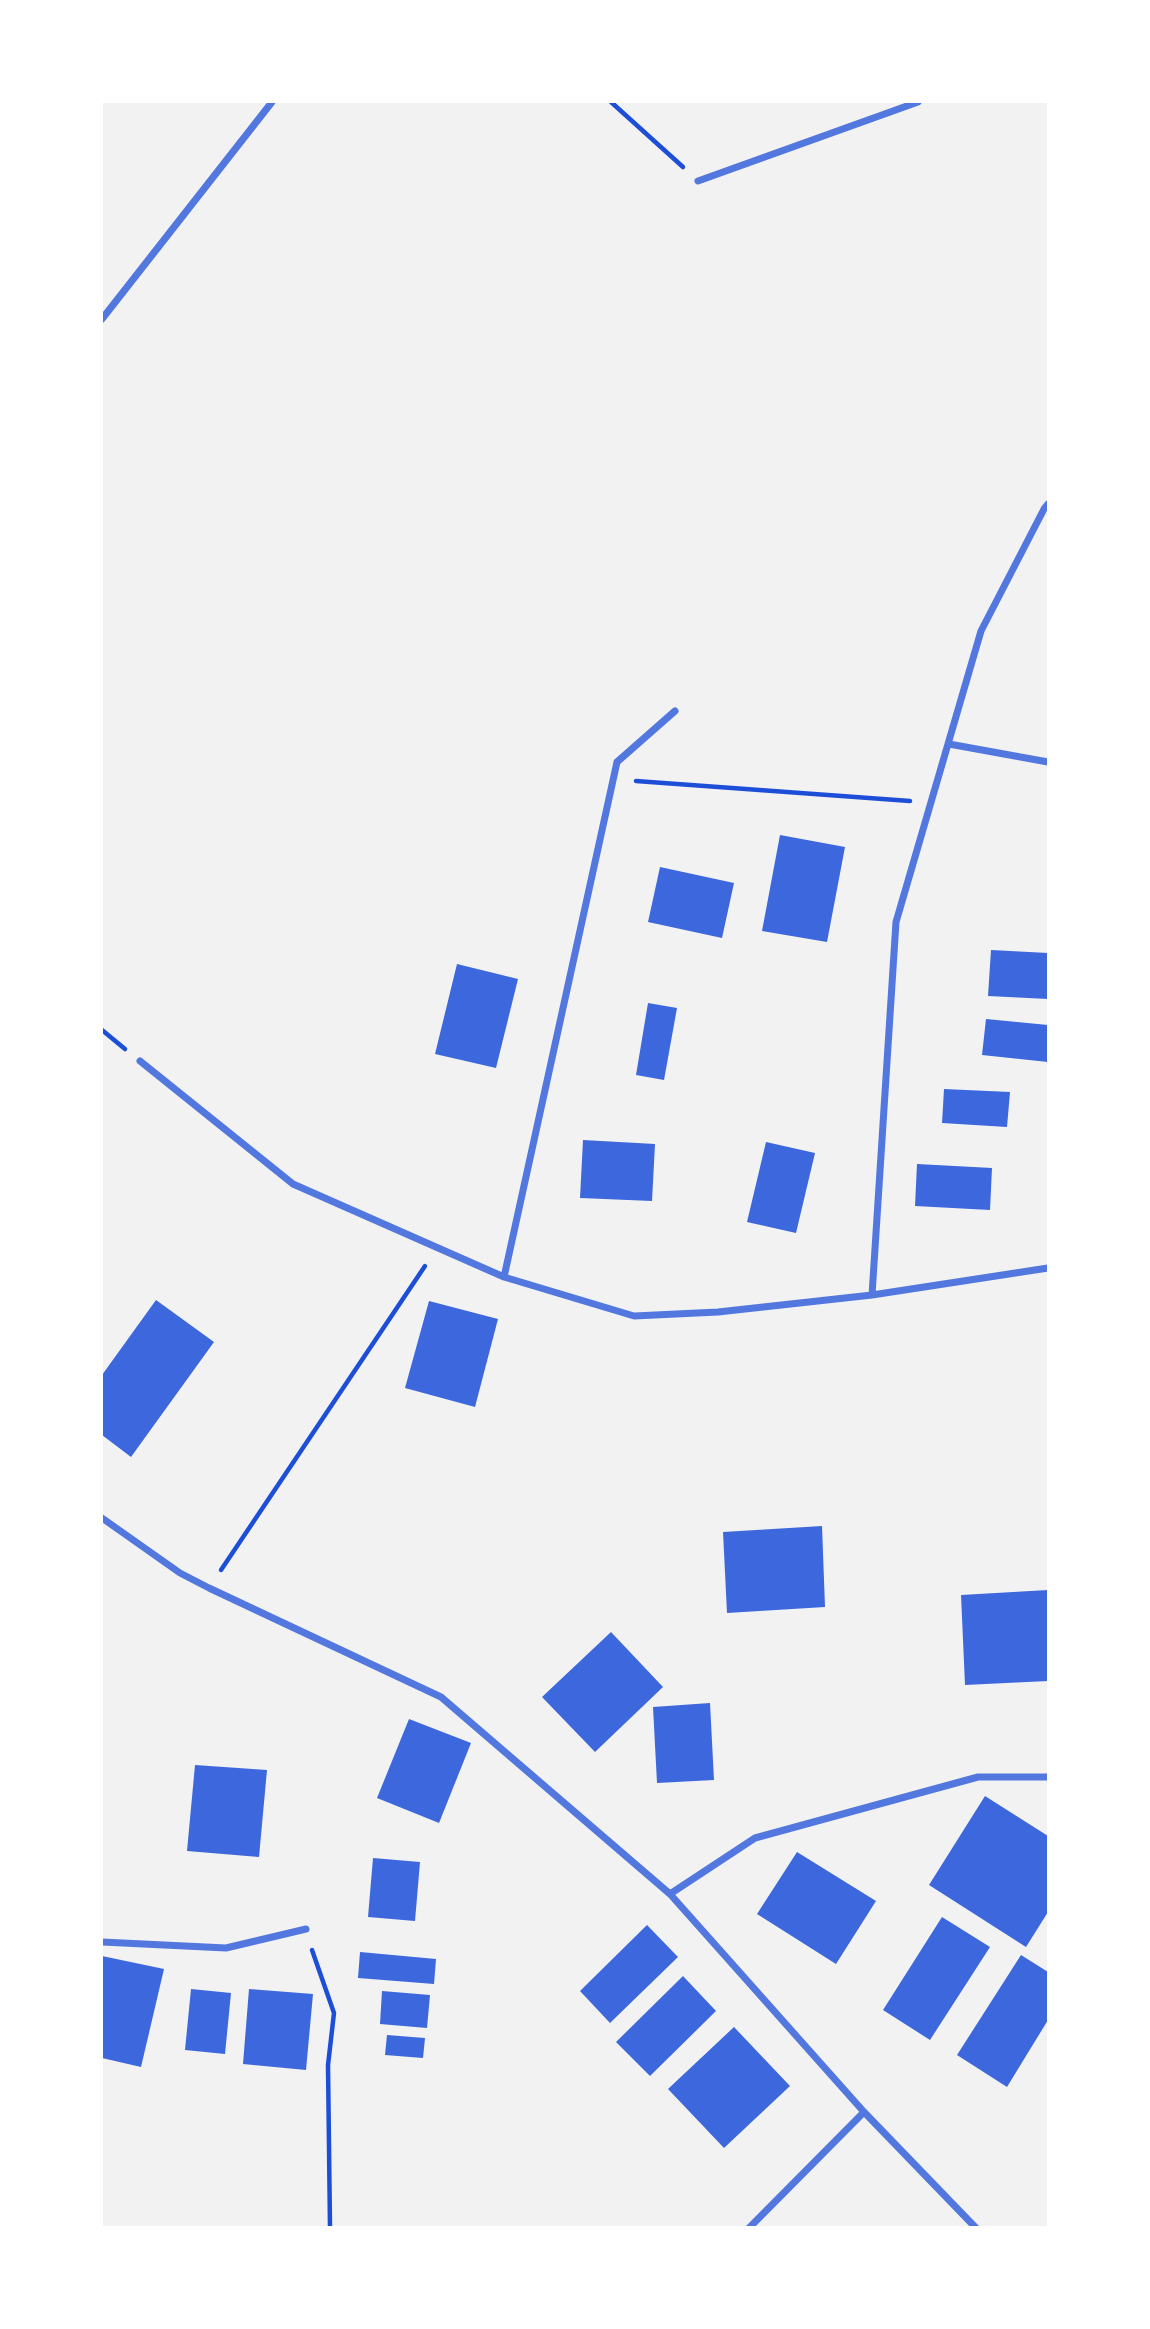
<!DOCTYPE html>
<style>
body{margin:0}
#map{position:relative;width:1150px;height:2329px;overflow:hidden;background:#f2f2f2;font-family:"Open Sans",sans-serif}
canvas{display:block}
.frame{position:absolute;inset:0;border:103px solid #fff;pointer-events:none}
</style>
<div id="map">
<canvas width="1150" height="2329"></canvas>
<div class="frame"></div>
</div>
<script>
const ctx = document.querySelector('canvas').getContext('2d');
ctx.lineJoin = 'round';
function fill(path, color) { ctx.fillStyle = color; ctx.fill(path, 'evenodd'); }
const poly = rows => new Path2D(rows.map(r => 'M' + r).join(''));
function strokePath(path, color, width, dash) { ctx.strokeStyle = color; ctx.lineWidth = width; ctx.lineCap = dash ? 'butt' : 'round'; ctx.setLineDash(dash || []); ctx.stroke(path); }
const building = poly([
 [780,835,845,847,827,942,762,931],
 [660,867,734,883,722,938,648,922],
 [991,950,1048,953,1048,999,988,996],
 [457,964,518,979,496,1068,435,1054],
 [648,1003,677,1008,664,1080,636,1075],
 [986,1019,1048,1025,1048,1062,982,1055],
 [944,1089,1010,1092,1007,1127,942,1123],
 [583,1140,655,1144,652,1201,580,1198],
 [766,1142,815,1153,796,1233,747,1222],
 [917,1164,992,1168,990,1210,915,1206],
 [156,1300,214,1342,131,1457,102,1435,102,1375],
 [429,1301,498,1319,475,1407,405,1388],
 [822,1526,825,1607,727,1613,723,1532],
 [1048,1590,1048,1681,965,1685,961,1595],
 [611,1632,663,1687,595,1752,542,1697],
 [710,1703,714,1780,657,1783,653,1707],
 [409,1719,471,1743,439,1823,377,1798],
 [195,1765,267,1770,259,1857,187,1851],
 [985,1796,1048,1836,1048,1912,1026,1947,929,1885],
 [797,1852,876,1901,836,1964,757,1914],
 [373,1858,420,1862,415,1921,368,1917],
 [942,1917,990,1947,930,2040,883,2010],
 [647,1925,678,1957,610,2023,580,1991],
 [360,1952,436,1959,434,1984,358,1978],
 [1021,1955,1048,1972,1048,2020,1007,2087,957,2055],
 [102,1956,164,1969,141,2067,102,2058],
 [683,1976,716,2011,650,2076,616,2042],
 [191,1989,231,1993,225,2054,185,2050],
 [249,1989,313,1994,306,2070,243,2064],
 [382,1991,430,1995,427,2028,380,2024],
 [734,2027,790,2086,724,2148,668,2089],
 [387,2035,425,2038,423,2058,385,2055]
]);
const path = poly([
 [611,102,683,167],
 [636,781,910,801],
 [102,1030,125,1049],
 [221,1570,425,1266],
 [312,1950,334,2013,328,2065,330,2228]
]);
const minor = poly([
 [698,181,918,102],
 [102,319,272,102],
 [949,744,1048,762],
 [140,1061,293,1184,504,1277,634,1316,718,1312,872,1295,1048,1268],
 [504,1277,617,762,675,711],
 [872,1295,896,922,981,631,1044,509,1048,504],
 [102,1518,180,1573,209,1588,441,1697,670,1894,864,2112,976,2228],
 [670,1894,755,1838,978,1777,1048,1777],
 [102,1942,226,1948,306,1929],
 [749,2228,864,2112]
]);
fill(building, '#3d67dc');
strokePath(path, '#1d4ed8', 4.5);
strokePath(minor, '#5277de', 7);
</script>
